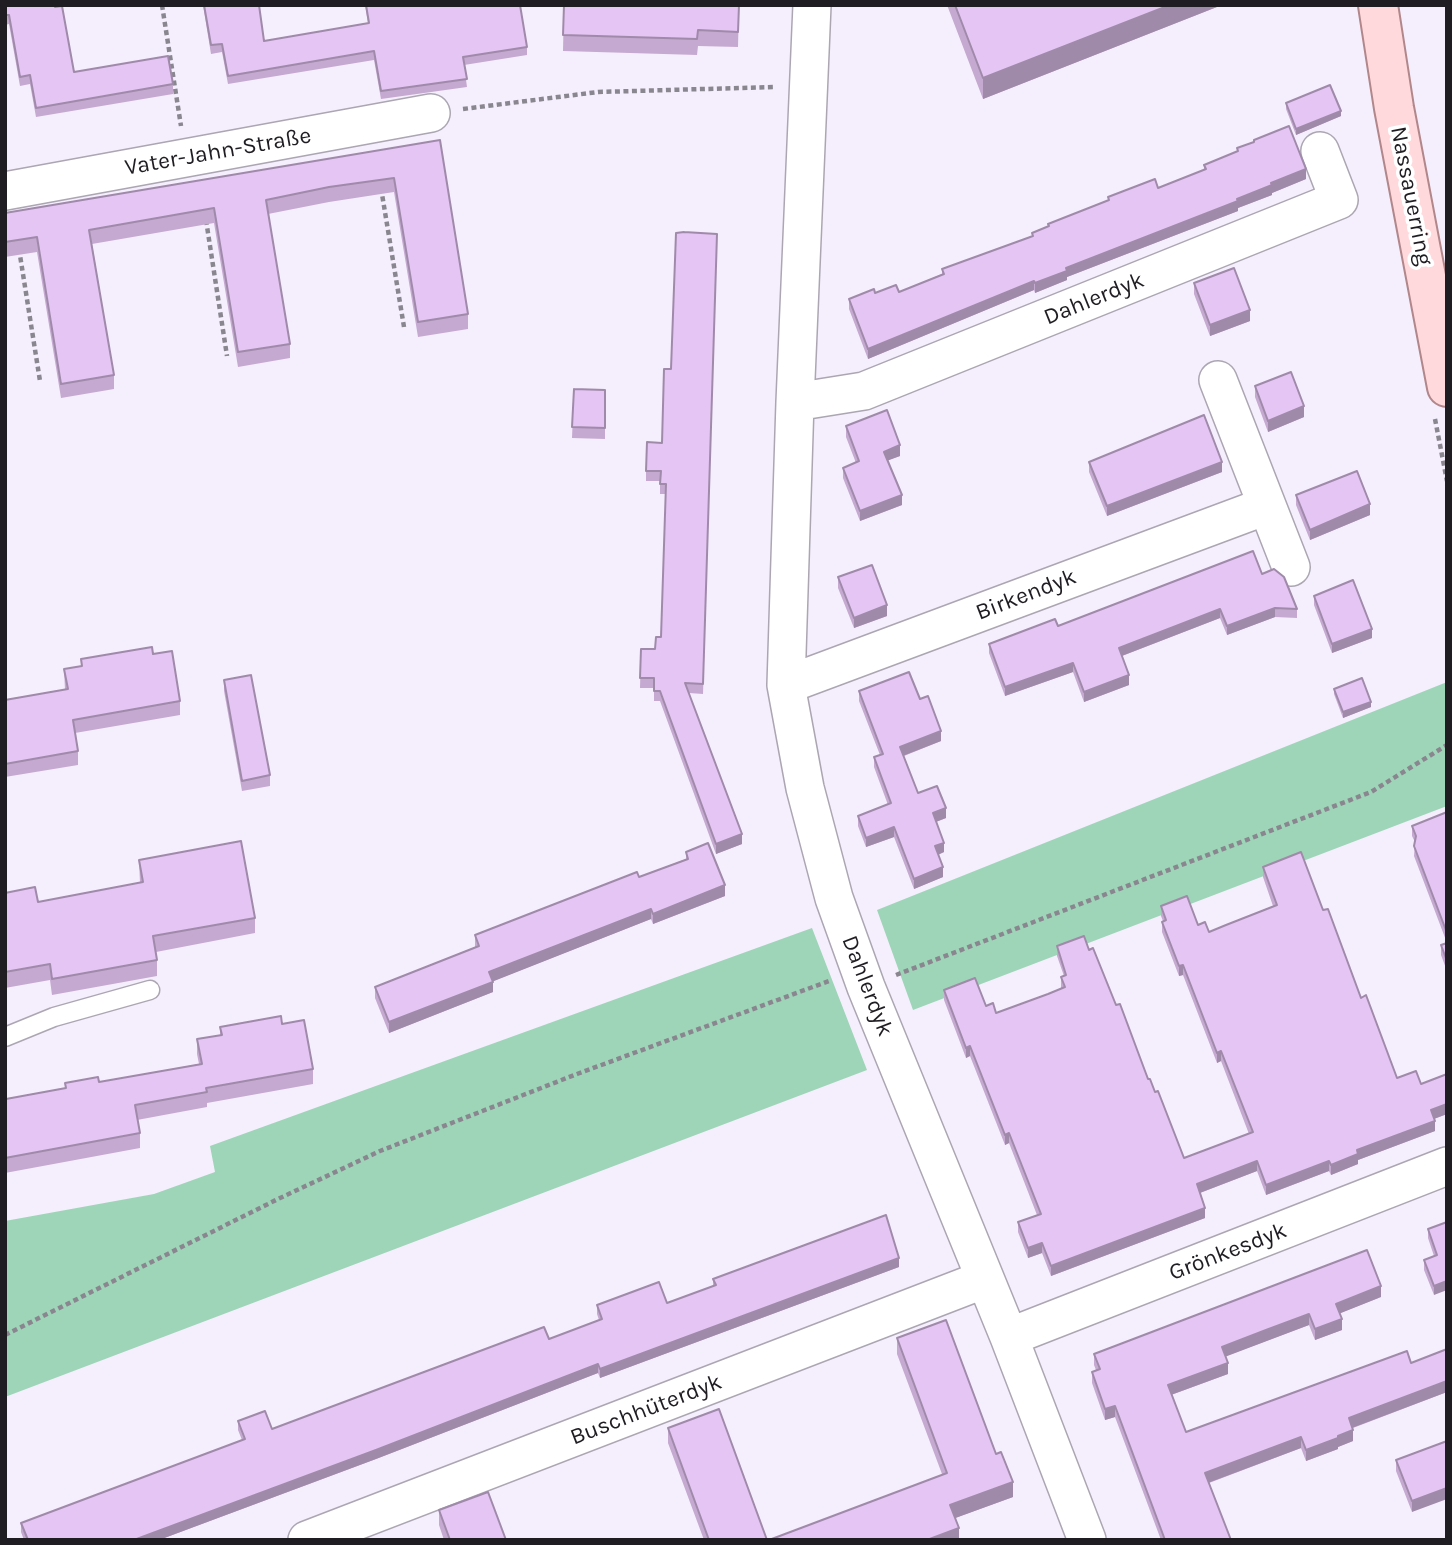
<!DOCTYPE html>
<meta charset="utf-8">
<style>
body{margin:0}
#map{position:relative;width:1452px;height:1545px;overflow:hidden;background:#f5effd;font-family:Karla,sans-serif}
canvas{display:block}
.frame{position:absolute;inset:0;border:7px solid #201d22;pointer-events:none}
</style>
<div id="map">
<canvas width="1452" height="1545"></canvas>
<div class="frame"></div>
</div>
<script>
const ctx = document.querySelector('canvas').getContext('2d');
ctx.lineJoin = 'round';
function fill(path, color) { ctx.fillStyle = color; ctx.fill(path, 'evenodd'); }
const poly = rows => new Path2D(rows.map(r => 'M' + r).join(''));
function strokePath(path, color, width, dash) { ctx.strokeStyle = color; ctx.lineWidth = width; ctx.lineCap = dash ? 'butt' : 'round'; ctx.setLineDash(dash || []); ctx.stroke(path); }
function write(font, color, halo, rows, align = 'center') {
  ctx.font = font + ' Karla,sans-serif'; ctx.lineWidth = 7; ctx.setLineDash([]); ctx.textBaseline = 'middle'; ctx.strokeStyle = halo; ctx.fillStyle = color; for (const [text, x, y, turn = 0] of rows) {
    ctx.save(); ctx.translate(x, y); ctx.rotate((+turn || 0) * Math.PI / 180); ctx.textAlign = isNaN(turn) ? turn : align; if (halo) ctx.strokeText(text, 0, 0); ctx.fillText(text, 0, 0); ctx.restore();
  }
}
const green = poly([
 [1447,682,1447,806,913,1010,877,910],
 [812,928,867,1070,5,1397,5,1221,154,1194,215,1172,210,1146]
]);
const path = poly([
 [162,5,181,126],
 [463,109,598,92,775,87],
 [381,188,404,327],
 [206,220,227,356],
 [19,249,40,381],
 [1435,419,1447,481],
 [896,975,1371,792,1447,745],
 [5,1335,278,1199,380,1151,577,1074,829,981]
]);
const lane = poly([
 [5,1037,54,1017,150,990]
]);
const street = poly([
 [812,5,795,402,786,685,805,788,834,898,866,987,1009,1337,1087,1540],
 [5,191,431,113],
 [1218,380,1291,567],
 [795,402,864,391,1339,200,1320,151],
 [786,685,1266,506],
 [1009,1337,1447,1166],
 [307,1540,985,1279]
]);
const primary = poly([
 [1378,5,1394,108,1447,387]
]);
const wall = poly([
 [5,5,74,72,173,84,173,94,36,117,30,84,20,86,9,24,5,25],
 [203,5,259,5,264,41,368,23,365,5,520,5,527,47,527,55,464,65,467,87,381,99,374,60,228,84,222,52,211,54],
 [564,5,739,5,738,47,698,46,697,55,563,51],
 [947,5,1222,5,983,99],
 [1286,103,1341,116,1296,135,1286,109],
 [440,140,468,314,468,329,418,337,394,192,329,202,268,214,290,344,290,358,238,367,214,223,92,244,114,375,114,389,61,398,37,252,5,257,5,213],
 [1237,148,1306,179,1272,193,1272,195,1238,208,1238,211,1067,277,1067,280,1035,293,1034,290,868,359,849,309,849,299,875,293,899,292,942,274,942,269,1032,237,1032,233,1048,226,1048,224,1108,201,1108,197,1158,188,1204,170,1204,165,1237,152],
 [717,234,703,694,689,693,742,844,716,854,660,701,654,701,654,688,640,688,641,649,655,649,661,637,666,494,660,494,660,481,646,481,646,471,662,443,671,369],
 [1194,283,1250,321,1210,336,1194,294],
 [1255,386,1304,417,1268,432,1255,397],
 [574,389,605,390,605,439,572,438],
 [846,426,900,456,888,460,902,505,860,521,843,478,843,468,856,463,846,437],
 [1089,462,1222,472,1107,516,1089,472],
 [1296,495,1370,515,1310,540,1296,505],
 [1262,574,1297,609,1297,618,1275,617,1227,635,1220,618,1122,656,1129,685,1084,702,1073,672,1005,696,989,653,989,644],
 [838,577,887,616,854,628,838,588],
 [1314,596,1372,638,1332,653,1314,605],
 [153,654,180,701,180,715,75,733,78,751,78,765,5,777,5,700,65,690,64,669,81,666,81,659],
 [224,680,270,775,270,786,242,791,224,691],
 [1334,689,1371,707,1343,718,1334,694],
 [859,691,920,699,941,741,904,756,918,793,946,818,936,822,944,852,938,855,943,877,914,889,894,837,866,847,858,826,858,816,888,805,874,767,874,757,880,755,859,701],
 [1447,812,1447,943,1414,856,1415,842,1412,836,1412,826],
 [686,852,725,896,653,924,651,919,493,981,493,992,389,1033,375,998,375,987,475,947,475,935,639,877,686,859],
 [139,860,255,918,255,933,156,952,157,960,157,976,52,995,50,980,5,988,5,893,38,902,140,883],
 [1263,867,1323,910,1397,1078,1421,1084,1447,1074,1447,1114,1434,1119,1435,1131,1358,1160,1358,1164,1331,1175,1329,1171,1266,1195,1257,1171,1200,1193,1205,1218,1051,1276,1042,1253,1028,1258,1018,1232,1018,1222,1037,1215,1009,1143,1005,1145,970,1056,966,1058,944,1000,944,990,986,1006,996,1013,1048,994,1061,988,1061,977,1064,976,1057,956,1057,946,1089,950,1116,1005,1184,1158,1249,1134,1221,1061,1217,1063,1183,975,1179,976,1162,932,1162,922,1163,921,1161,916,1161,906,1198,925,1209,932,1273,906,1263,877],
 [1447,943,1447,971,1441,955,1441,945],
 [282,1024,313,1069,313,1084,207,1103,207,1107,137,1120,140,1133,140,1148,5,1173,5,1094,6,1099,65,1089,65,1083,99,1082,199,1064,197,1054,197,1039,220,1035,220,1027],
 [1447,1222,1434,1295,1424,1270,1424,1260,1434,1256,1428,1238,1428,1229],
 [899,1267,600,1378,598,1373,376,1459,159,1540,24,1540,21,1532,21,1523,242,1440,238,1430,238,1421,272,1429,549,1339,599,1320,597,1314,597,1305,667,1303,713,1286,713,1279],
 [1381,1297,1340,1313,1342,1330,1315,1340,1309,1325,1226,1356,1228,1374,1171,1395,1186,1432,1411,1363,1447,1392,1353,1428,1353,1441,1338,1447,1338,1449,1306,1461,1301,1448,1209,1483,1231,1540,1161,1540,1115,1417,1105,1420,1092,1383,1092,1372,1096,1370,1094,1365,1094,1354],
 [897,1338,996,1454,1013,1497,955,1518,959,1540,942,1474,897,1354],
 [668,1428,767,1540,704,1540,668,1443],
 [1447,1441,1412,1512,1396,1471,1396,1460],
 [439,1510,506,1540,444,1540,439,1525]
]);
const shadedWall = poly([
 [1170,5,1222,5,983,99,983,78],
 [1341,111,1341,116,1296,135,1296,129],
 [1306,169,1306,179,1272,193,1272,195,1238,208,1238,211,1067,277,1067,280,1035,293,1035,283,1066,268,1237,199,1271,183],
 [1034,281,1034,290,868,359,868,349],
 [1250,310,1250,321,1210,336,1210,325],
 [1304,406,1304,417,1268,432,1268,421],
 [900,445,900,456,884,462,884,452],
 [1222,462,1222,472,1107,516,1107,506],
 [902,495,902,505,860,521,860,511],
 [1370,504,1370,515,1310,540,1310,530],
 [887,605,887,616,854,628,854,618],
 [1275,608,1275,617,1227,635,1227,626],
 [1220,609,1220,618,1119,657,1119,648],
 [1372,629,1372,638,1332,653,1332,644],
 [1073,663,1073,672,1005,696,1005,687],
 [1129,675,1129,685,1084,702,1084,692],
 [1371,702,1371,707,1343,718,1343,712],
 [941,731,941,741,900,757,900,747],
 [946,808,946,818,933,823,933,813],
 [894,827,894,837,866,847,866,838],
 [742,834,742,844,716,854,716,844],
 [944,843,944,852,935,856,935,846],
 [943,867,943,877,914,889,914,879],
 [725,885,725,896,653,924,653,914],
 [651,909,651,919,489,983,489,972],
 [1183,965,1183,975,1179,976,1179,966],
 [493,982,493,992,389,1033,389,1022],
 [970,1046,970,1056,966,1058,966,1048],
 [1221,1051,1221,1061,1217,1063,1217,1053],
 [1447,1104,1447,1114,1431,1120,1431,1110],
 [1435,1121,1435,1131,1358,1160,1358,1164,1331,1175,1331,1165,1357,1150],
 [1009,1133,1009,1143,1005,1145,1005,1135],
 [1257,1161,1257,1171,1197,1194,1197,1184],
 [1329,1161,1329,1171,1266,1195,1266,1185],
 [1205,1208,1205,1218,1051,1276,1051,1266],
 [1042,1243,1042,1253,1028,1258,1028,1248],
 [899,1258,899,1267,600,1378,600,1369],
 [1447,1281,1447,1290,1434,1295,1434,1286],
 [1381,1286,1381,1297,1336,1315,1336,1304],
 [1309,1314,1309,1325,1222,1358,1222,1347],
 [1342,1319,1342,1330,1315,1340,1315,1329],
 [1228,1363,1228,1374,1168,1396,1168,1385],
 [598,1364,598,1373,376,1459,159,1540,134,1540],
 [1447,1381,1447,1392,1349,1429,1349,1418],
 [1115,1406,1115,1417,1105,1420,1105,1409],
 [1353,1430,1353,1441,1338,1447,1338,1449,1306,1461,1306,1450],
 [1301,1437,1301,1448,1205,1484,1205,1473],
 [1013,1482,1013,1497,950,1520,950,1505],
 [1447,1488,1447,1499,1412,1512,1412,1501],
 [959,1528,959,1540,927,1540]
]);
const building = poly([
 [5,5,55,5,55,7,62,6,74,72,168,56,173,84,36,108,30,75,20,77,9,15,5,15,5,5],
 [204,5,259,5,264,41,369,23,366,5,520,5,527,47,463,57,467,79,381,91,374,51,228,76,222,44,211,45,204,5],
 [564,5,739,5,738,32,698,30,697,39,563,35,564,5],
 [955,5,1170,5,983,78,955,5],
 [1330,85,1341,111,1296,129,1286,103,1330,85],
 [1289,126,1306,169,1271,183,1272,185,1237,199,1238,201,1066,268,1067,271,1035,283,1034,281,868,349,849,299,874,289,875,293,896,285,899,292,944,274,942,269,1033,236,1032,233,1049,226,1048,224,1109,200,1108,197,1155,179,1158,188,1206,169,1204,165,1238,151,1237,148,1254,142,1254,140,1289,126],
 [440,140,468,314,418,322,394,178,329,187,266,200,290,344,238,352,214,208,89,230,114,375,61,384,37,237,5,242,5,213,440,140],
 [684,232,717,234,703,684,685,683,742,834,716,844,660,691,654,691,654,678,640,678,641,649,655,649,656,637,661,637,666,484,660,484,661,471,646,471,647,442,662,443,664,369,671,369,676,233,684,232],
 [1234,268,1250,310,1210,325,1194,283,1234,268],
 [1291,372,1304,406,1268,421,1255,386,1291,372],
 [574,389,605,390,605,428,572,427,574,389],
 [887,410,900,445,884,452,902,495,860,511,843,468,859,461,846,426,887,410],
 [1204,415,1222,462,1107,506,1089,462,1204,415],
 [1357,471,1370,504,1310,530,1296,495,1357,471],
 [1253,551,1262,574,1274,569,1284,577,1297,609,1275,608,1227,626,1220,609,1119,648,1129,675,1084,692,1073,663,1005,687,989,644,1055,619,1058,626,1253,551],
 [872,565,887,605,854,618,838,577,872,565],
 [1353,580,1372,629,1332,644,1314,596,1353,580],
 [152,647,153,654,172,651,180,701,73,720,78,751,5,764,5,700,68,689,64,669,82,666,81,659,152,647],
 [909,672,920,699,928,696,941,731,900,747,918,793,937,786,946,808,933,813,944,843,935,846,943,867,914,879,894,827,866,838,858,816,891,803,874,757,883,754,859,691,909,672],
 [251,675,270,775,242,781,224,680,251,675],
 [1362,678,1371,702,1343,712,1334,689,1362,678],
 [1447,812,1447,933,1414,846,1416,836,1412,826,1447,812],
 [241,841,255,918,153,936,157,960,52,979,50,964,5,972,5,893,35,887,38,902,143,882,139,860,241,841],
 [708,843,725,885,653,914,651,909,489,972,493,982,389,1022,375,987,479,946,475,935,637,872,639,877,688,859,686,852,708,843],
 [1301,852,1323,910,1328,909,1361,998,1366,995,1397,1078,1416,1071,1421,1084,1447,1074,1447,1104,1431,1110,1435,1121,1357,1150,1358,1154,1331,1165,1329,1161,1266,1185,1257,1161,1197,1184,1205,1208,1051,1266,1042,1243,1028,1248,1018,1222,1041,1214,1009,1133,1005,1135,970,1046,966,1048,944,990,975,978,986,1006,993,1003,996,1013,1048,994,1065,987,1061,977,1066,975,1057,946,1084,936,1089,950,1093,948,1116,1005,1120,1004,1148,1079,1150,1079,1155,1092,1158,1091,1184,1158,1253,1132,1221,1051,1217,1053,1183,965,1179,966,1162,922,1166,920,1161,906,1187,896,1198,925,1205,922,1209,932,1226,925,1277,905,1263,867,1301,852],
 [1447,943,1447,961,1441,945,1447,943],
 [281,1016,282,1024,304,1020,313,1069,206,1088,207,1092,135,1105,140,1133,5,1158,5,1094,6,1099,66,1088,65,1083,98,1077,99,1082,202,1064,197,1039,222,1035,220,1027,281,1016],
 [886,1215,899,1258,600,1369,598,1364,376,1450,134,1540,28,1540,21,1523,245,1439,238,1421,265,1411,272,1429,544,1327,549,1339,602,1319,597,1305,659,1282,667,1303,716,1285,713,1279,886,1215],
 [1447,1222,1447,1281,1434,1286,1424,1260,1437,1255,1428,1229,1447,1222],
 [1367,1250,1381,1286,1336,1304,1342,1319,1315,1329,1309,1314,1266,1330,1222,1347,1228,1363,1168,1385,1186,1432,1407,1351,1411,1363,1447,1349,1447,1381,1349,1418,1353,1430,1338,1436,1338,1438,1306,1450,1301,1437,1205,1473,1231,1540,1165,1540,1115,1406,1105,1409,1092,1372,1100,1369,1094,1354,1367,1250],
 [946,1320,996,1454,1001,1452,1013,1482,950,1505,959,1528,927,1540,769,1540,947,1473,897,1338,946,1320],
 [719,1409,767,1540,709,1540,668,1428,719,1409],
 [1447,1441,1447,1488,1412,1501,1396,1460,1447,1441],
 [488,1492,506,1540,450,1540,439,1510,488,1492]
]);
const streetNames = [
 ["Vater-Jahn-Straße",218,152,-10],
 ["Nassauerring",1411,196,79],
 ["Dahlerdyk",1094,299,-22],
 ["Birkendyk",1026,595,-21],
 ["Dahlerdyk",867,986,69],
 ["Grönkesdyk",1228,1252,-21],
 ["Buschhüterdyk",646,1410,-21]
];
fill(green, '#9ed5b8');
strokePath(lane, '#aca6b3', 21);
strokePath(street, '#aca6b3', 40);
strokePath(primary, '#b1878b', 42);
strokePath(path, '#8a868f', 4.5, [5, 3.5]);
strokePath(lane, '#fff', 18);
strokePath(street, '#fff', 37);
strokePath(primary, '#ffd9dc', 38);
fill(wall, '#c5a9d1');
fill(shadedWall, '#a08aaa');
fill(building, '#e5c5f3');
strokePath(building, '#a08aaa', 2);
write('23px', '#201d22', '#fff', streetNames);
</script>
